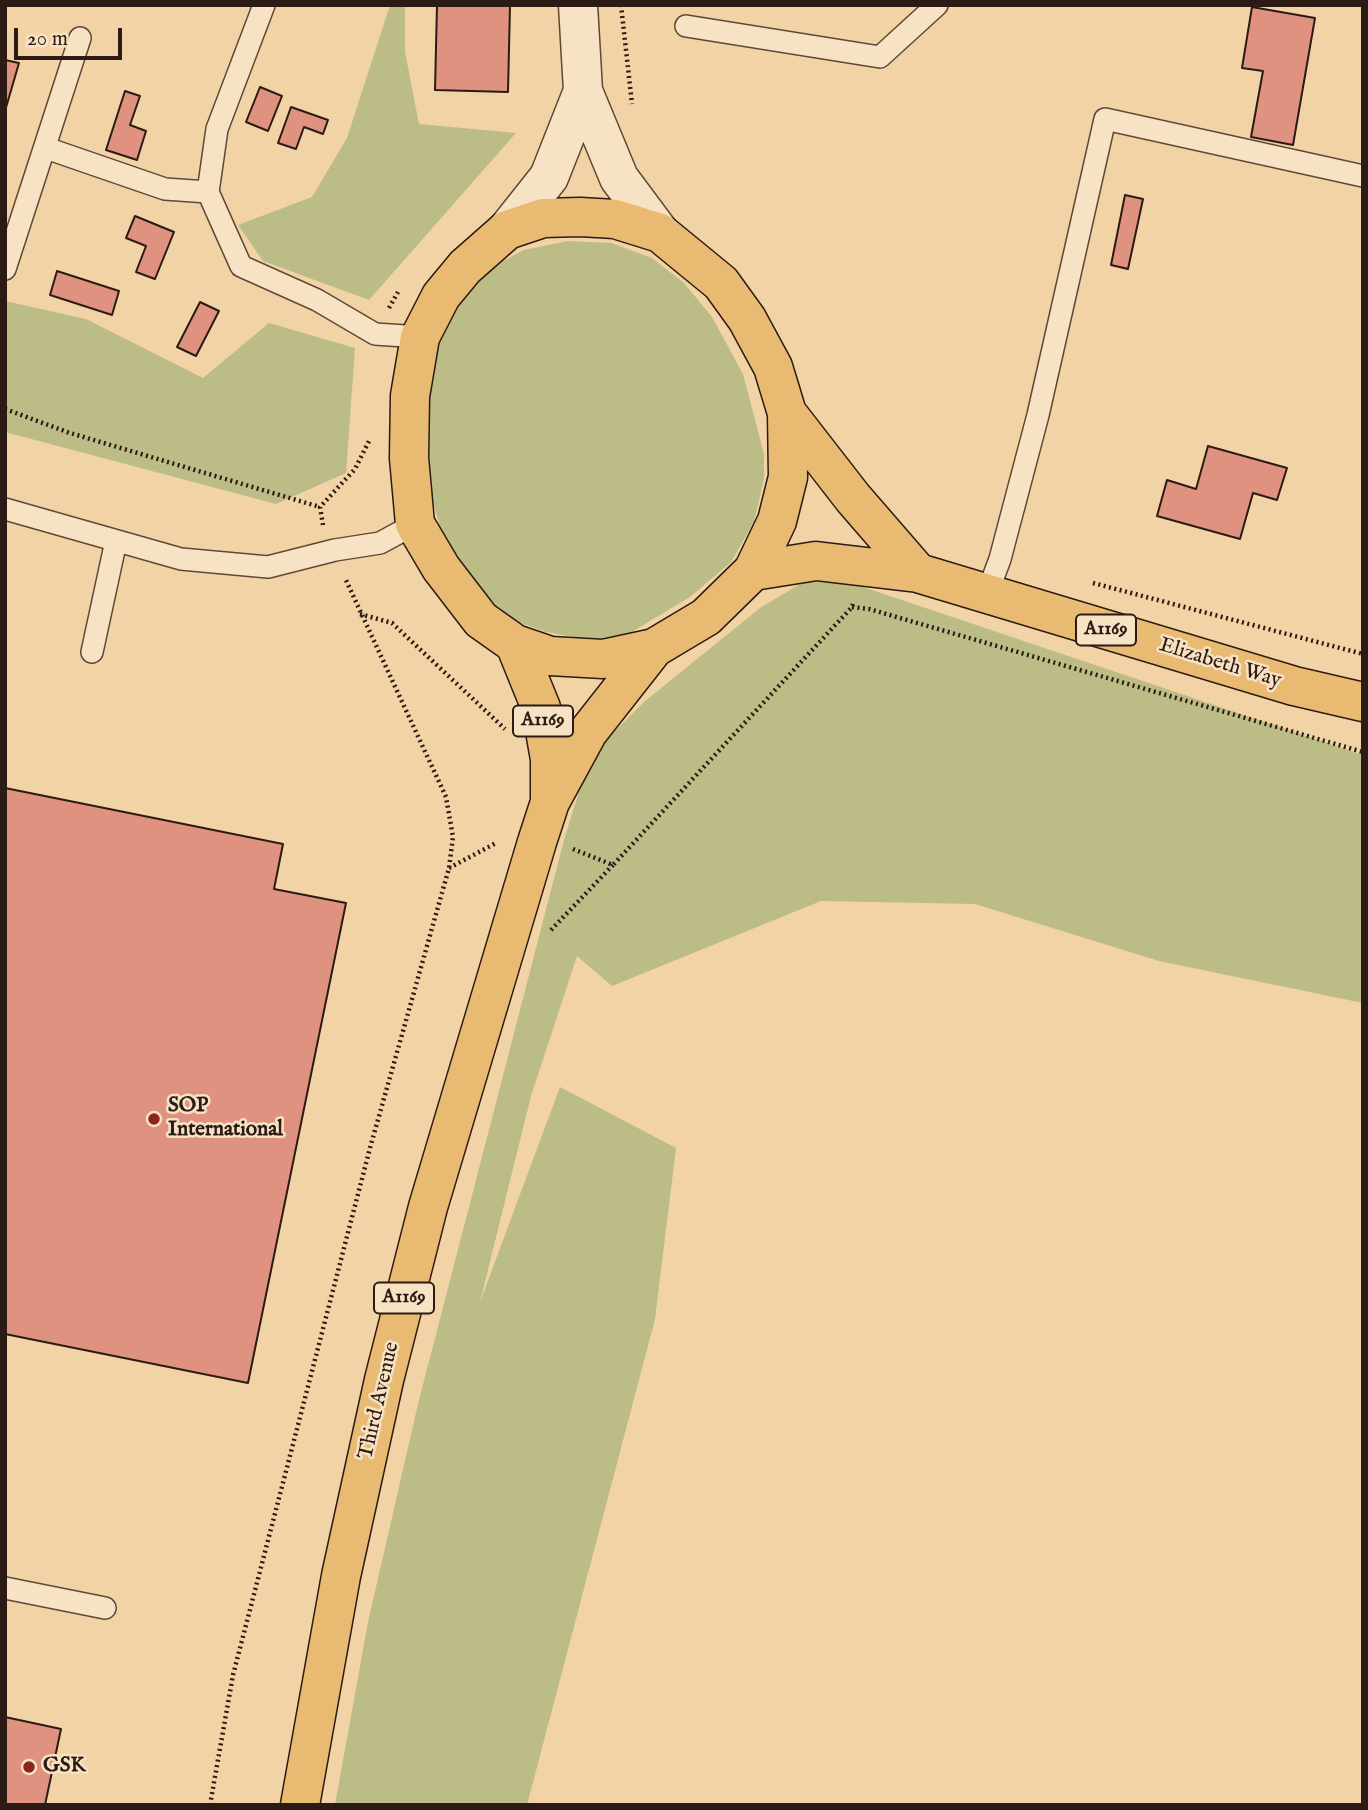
<!DOCTYPE html>
<style>
body{margin:0}
#map{position:relative;width:1368px;height:1810px;overflow:hidden;background:#f2d3a5;font-family:"IM FELL English",serif}
canvas{display:block}
.frame{position:absolute;inset:0;border:7px solid #2b1b14;pointer-events:none}
.scale{position:absolute;left:14px;top:28px;width:108px;height:32px;box-sizing:border-box;border:4px solid #2b1b14;border-top:0;padding-left:9px;font-size:21px;line-height:24px;white-space:nowrap;color:#2b1b14;-webkit-text-stroke:5px #f7e2c4;paint-order:stroke}
</style>
<div id="map">
<canvas width="1368" height="1810"></canvas>
<div class="frame"></div>
<div class="scale">20 m</div>
</div>
<script>
const ctx = document.querySelector('canvas').getContext('2d');
ctx.lineJoin = 'round';
function fill(path, color) { ctx.fillStyle = color; ctx.fill(path, 'evenodd'); }
const poly = rows => new Path2D(rows.map(r => 'M' + r).join(''));
function strokePath(path, color, width, dash) { ctx.strokeStyle = color; ctx.lineWidth = width; ctx.lineCap = dash ? 'butt' : 'round'; ctx.setLineDash(dash || []); ctx.stroke(path); }
function write(font, color, halo, rows, align = 'center') {
  ctx.font = font + ' "IM FELL English",serif'; ctx.lineWidth = 5; ctx.setLineDash([]); ctx.textBaseline = 'middle'; ctx.strokeStyle = halo; ctx.fillStyle = color; for (const [text, x, y, turn = 0] of rows) {
    ctx.save(); ctx.translate(x, y); ctx.rotate((+turn || 0) * Math.PI / 180); ctx.textAlign = isNaN(turn) ? turn : align; if (halo) ctx.strokeText(text, 0, 0); ctx.fillText(text, 0, 0); ctx.restore();
  }
}
const green = poly([
 [390,5,405,5,405,52,419,124,516,133,369,300,263,261,238,225,312,197,347,138],
 [568,241,611,243,652,258,684,283,712,317,743,374,764,454,764,479,754,522,731,562,690,597,630,633,590,640,546,632,513,620,476,593,446,548,431,495,424,433,437,339,457,299,490,268,524,250],
 [5,301,86,319,203,378,269,323,355,348,346,473,276,504,5,432],
 [805,581,854,584,1363,755,1363,1003,1159,961,975,904,821,901,612,986,577,956,531,1096,480,1302,560,1087,676,1148,655,1319,527,1805,335,1805,368,1622,418,1404,564,840,590,756,644,702,760,608]
]);
const building = poly([
 [437,5,510,5,508,92,435,90,437,5],
 [1252,7,1315,18,1293,145,1251,137,1263,71,1242,68,1252,7],
 [5,60,19,63,5,111,5,60],
 [260,87,282,96,268,131,246,122,260,87],
 [125,91,140,96,130,125,146,131,137,160,106,150,125,91],
 [291,107,328,120,323,134,304,127,296,149,278,143,291,107],
 [1125,195,1143,199,1128,269,1111,265,1125,195],
 [135,216,174,232,155,279,136,272,146,246,126,238,135,216],
 [57,271,119,291,112,315,50,295,57,271],
 [200,302,219,311,196,356,177,347,200,302],
 [1208,446,1287,468,1277,500,1253,493,1240,539,1157,516,1167,480,1196,489,1208,446],
 [5,788,283,844,274,889,346,903,248,1383,5,1334,5,788],
 [5,1717,61,1729,45,1805,5,1805,5,1717]
]);
const path = poly([
 [621,5,632,104],
 [389,308,398,292],
 [5,409,70,433,320,507],
 [323,525,320,507,355,469,370,439],
 [1093,583,1363,654],
 [852,607,869,609,1363,752],
 [360,614,392,623,505,729],
 [573,849,613,865,852,607,854,601],
 [449,868,496,843],
 [551,930,613,865],
 [210,1805,233,1675,370,1148,449,868,453,837,446,797,345,578]
]);
const service = poly([
 [264,5,217,129,208,192,241,266,317,300,375,334,420,337],
 [686,26,880,57,937,5],
 [46,148,165,189,208,192],
 [5,269,80,38],
 [5,509,181,559,268,567,335,550,380,543,415,524],
 [987,594,1000,559,1038,415,1105,119,1363,176],
 [92,652,116,541],
 [5,1588,105,1608]
]);
const minor = poly([
 [578,5,583,91,619,178,660,233],
 [507,230,549,177,583,91]
]);
const primary = poly([
 [580,217,615,219,660,233,721,283,747,319,773,367,787,413,788,477,777,521,753,571,706,617,654,648,603,659,550,656,515,644,481,620,441,568,415,524,409,458,410,396,420,337,441,296,465,267,507,230,543,218,580,217],
 [787,413,853,498,918,573],
 [753,571,816,561,918,573,1294,686,1363,702],
 [515,644,541,708,550,759,550,800],
 [300,1805,341,1576,384,1380,428,1207,537,842,550,802,588,732,654,648]
]);
const markers = [
 [154,1119,7,"#8f2418"],
 [29,1767,7,"#8f2418"]
];
const shields = [
 [1106,630,60],
 [543,721,60],
 [404,1298,60]
];
const shieldNames = [
 ["A1169",1106,630],
 ["A1169",543,721],
 ["A1169",404,1298]
];
const streetNames = [
 ["Elizabeth Way",1220,664,17],
 ["Third Avenue",380,1401,-77]
];
const poiNames = [
 ["SOP",168,1107],
 ["International",168,1131],
 ["GSK",43,1767]
];
fill(green, '#bbbc86');
fill(building, '#df927f');
strokePath(building, '#2b1b14', 2);
strokePath(service, '#5d4938', 24);
strokePath(minor, '#5d4938', 41);
strokePath(primary, '#2b1b14', 41);
strokePath(path, '#2b1b14', 4.5, [2, 3.5]);
strokePath(service, '#f7e2c4', 21);
strokePath(minor, '#f7e2c4', 38);
strokePath(primary, '#e9ba72', 38);
for (const [x, y, r, color] of markers) { const dot = new Path2D(); dot.arc(x, y, r, 0, 2 * Math.PI); ctx.fillStyle = color; ctx.fill(dot); strokePath(dot, '#f7e2c4', 2.5); }
for (const [x, y, w] of shields) { const box = new Path2D(); box.roundRect(x - w / 2, y - 15.5, w, 31, 5); ctx.fillStyle = '#f7e2c4'; ctx.fill(box); strokePath(box, '#2b1b14', 2); }
write('bold 19px', '#2b1b14', null, shieldNames);
write('21px', '#2b1b14', '#f7e2c4', streetNames);
write('bold 21px', '#2b1b14', '#f7e2c4', poiNames, 'left');
</script>
